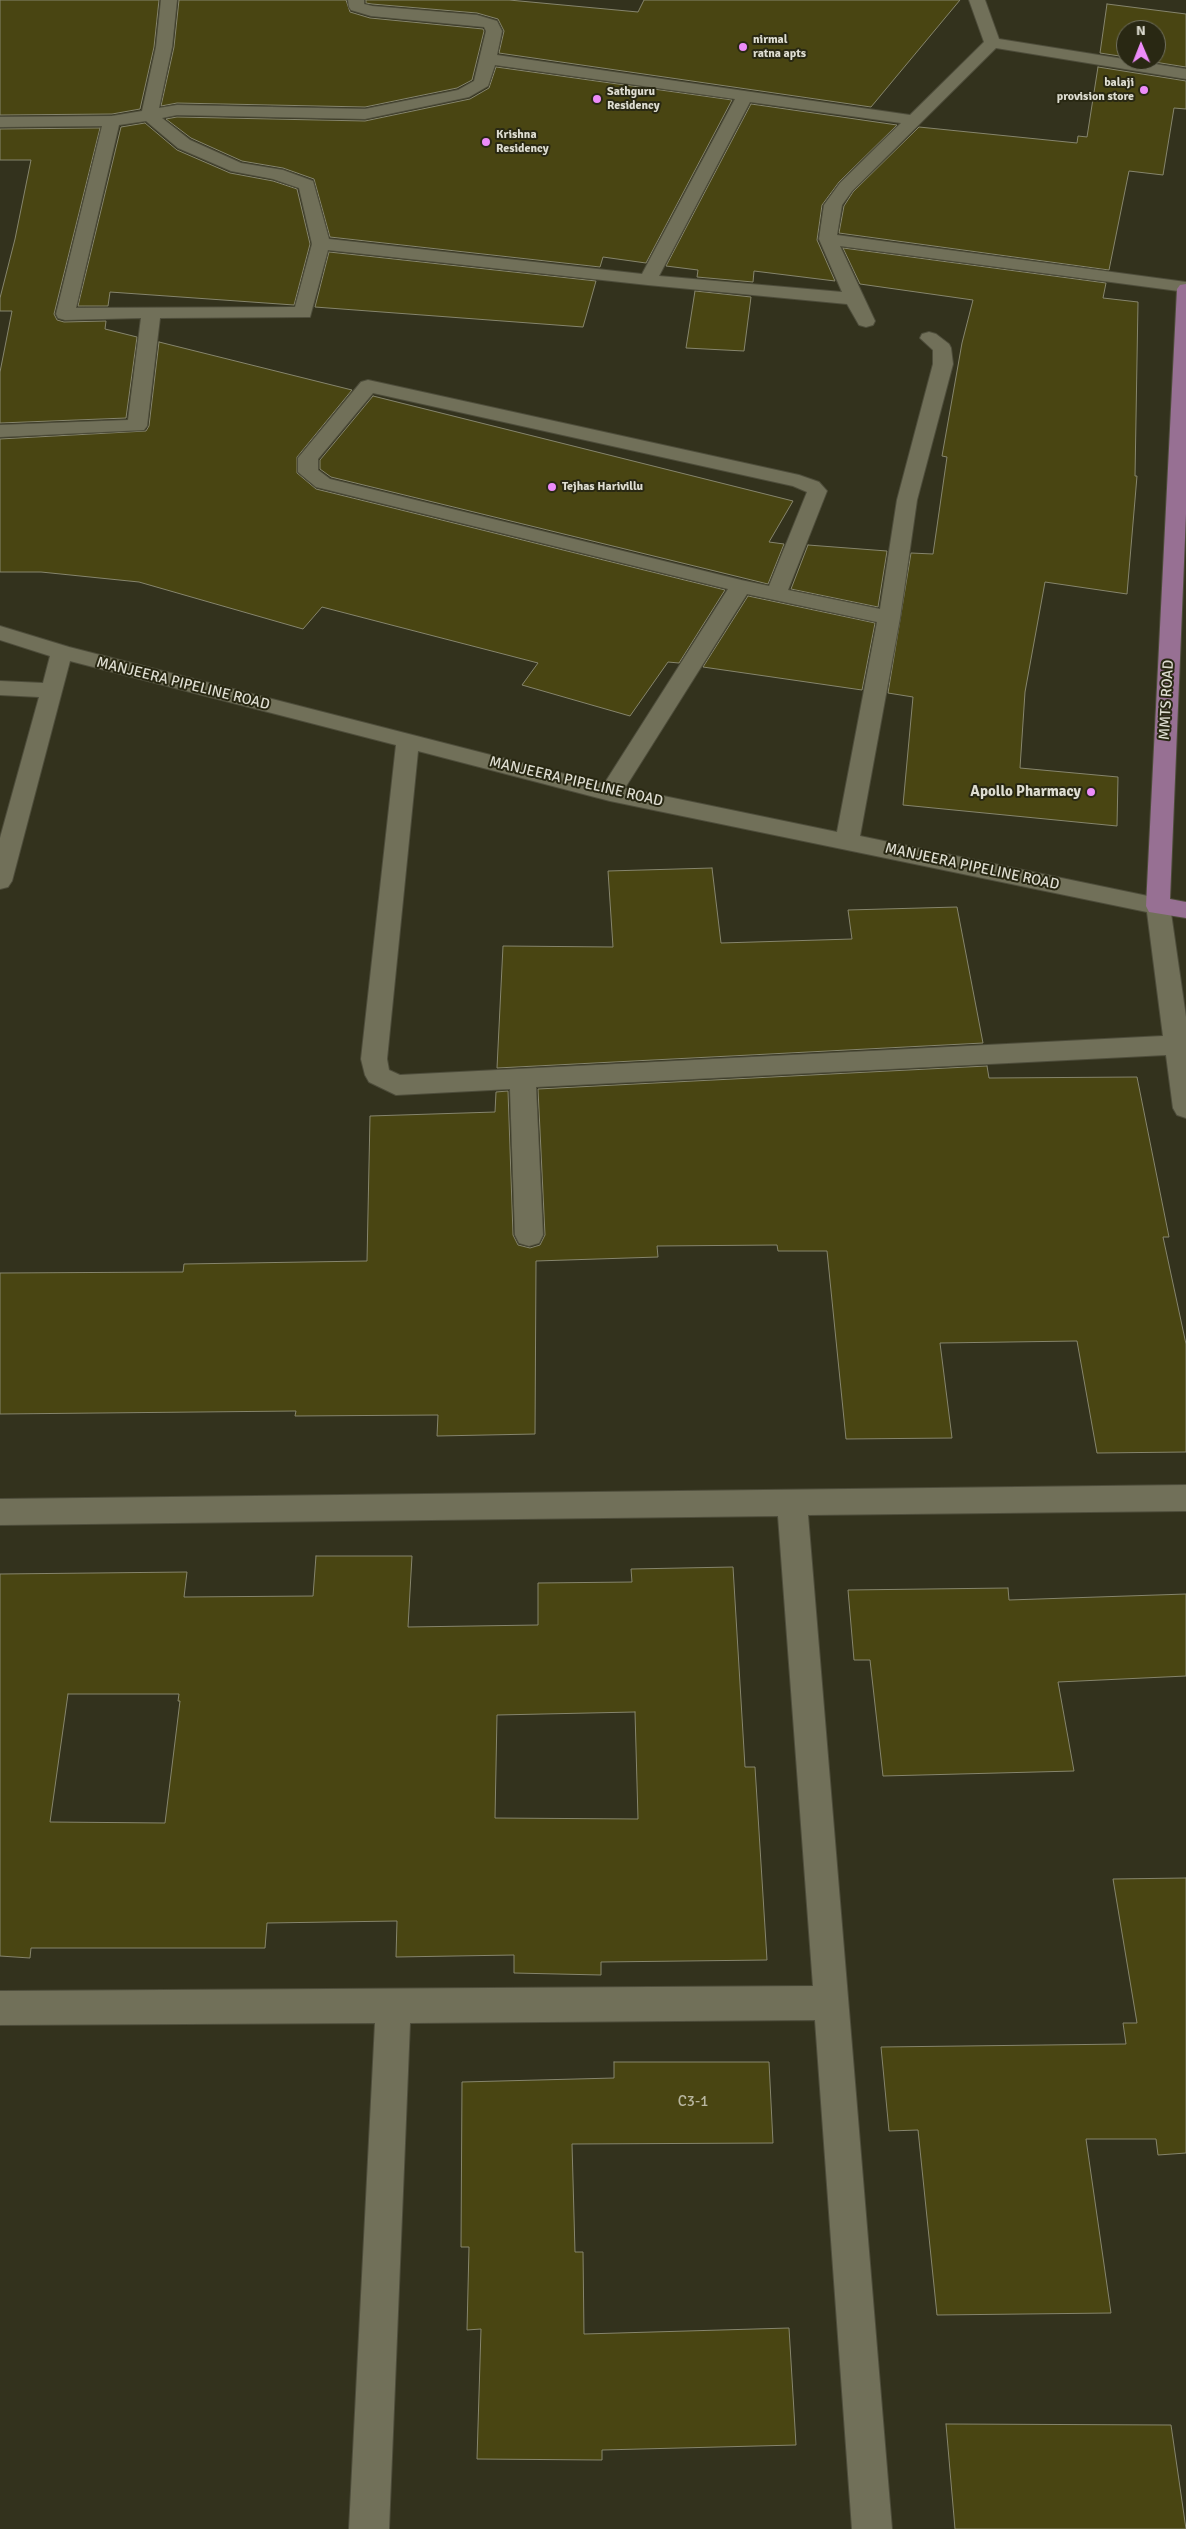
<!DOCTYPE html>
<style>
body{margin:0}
#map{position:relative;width:1186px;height:2529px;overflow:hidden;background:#33321d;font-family:Signika,sans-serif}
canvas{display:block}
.north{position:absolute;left:1116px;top:20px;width:50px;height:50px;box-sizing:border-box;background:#292813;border:1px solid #71705f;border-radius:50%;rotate:359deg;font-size:14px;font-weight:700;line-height:20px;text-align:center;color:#deddd1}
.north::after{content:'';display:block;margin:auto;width:18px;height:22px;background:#ed8cf9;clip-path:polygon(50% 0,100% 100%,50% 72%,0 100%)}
</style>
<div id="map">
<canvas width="1186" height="2529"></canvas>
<div class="north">N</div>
</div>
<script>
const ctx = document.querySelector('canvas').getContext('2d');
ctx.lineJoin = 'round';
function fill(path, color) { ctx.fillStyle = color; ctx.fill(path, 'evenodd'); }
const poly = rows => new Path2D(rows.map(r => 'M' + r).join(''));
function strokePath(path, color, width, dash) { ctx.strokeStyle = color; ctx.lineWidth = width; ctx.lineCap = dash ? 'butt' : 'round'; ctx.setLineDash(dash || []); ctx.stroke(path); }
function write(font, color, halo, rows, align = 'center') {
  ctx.font = font + ' Signika,sans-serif'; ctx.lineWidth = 4; ctx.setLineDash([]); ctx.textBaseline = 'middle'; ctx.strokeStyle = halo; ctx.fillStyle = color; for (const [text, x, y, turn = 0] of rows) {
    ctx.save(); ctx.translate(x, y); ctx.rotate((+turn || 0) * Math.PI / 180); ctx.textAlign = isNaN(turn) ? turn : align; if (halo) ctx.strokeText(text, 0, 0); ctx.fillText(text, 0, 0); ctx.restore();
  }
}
const building = poly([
 [0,0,159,0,154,47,140,109,112,114,0,115,0,0],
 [179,0,346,0,350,12,370,18,483,29,484,31,472,80,457,88,365,107,177,103,161,106,174,47,179,0],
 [366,0,509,0,638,12,644,0,960,0,871,107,499,53,504,31,498,19,477,13,372,4,366,3,366,0],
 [1107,4,1186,14,1186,67,1142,60,1156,60,1156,30,1126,30,1126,57,1100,53,1107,4],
 [496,67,732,100,646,263,603,257,600,267,330,237,314,179,283,168,242,161,191,138,166,119,177,117,365,121,470,99,489,88,496,67],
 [1098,67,1186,81,1186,109,1174,108,1163,175,1129,171,1109,270,839,233,844,206,853,192,919,127,1077,143,1078,136,1087,137,1098,67],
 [751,104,897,125,839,182,822,205,817,240,835,281,754,271,753,282,697,277,698,270,666,266,751,104],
 [145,123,177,150,230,173,273,181,297,189,310,244,294,305,110,292,108,306,78,306,121,127,145,123],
 [100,128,54,314,57,320,64,322,106,321,105,329,137,337,126,418,0,423,0,372,12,311,0,311,0,298,15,239,31,160,0,160,0,129,100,128],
 [843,248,1106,283,1103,298,1138,302,1135,476,1137,476,1127,594,1045,582,1025,692,1020,768,1118,777,1117,826,903,805,913,697,888,693,911,553,933,554,947,457,942,456,962,343,973,300,860,284,843,248],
 [329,252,596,281,583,327,315,307,329,252],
 [695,291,751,297,744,351,686,348,695,291],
 [159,342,352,390,297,457,297,473,316,489,725,590,679,663,668,662,630,716,522,685,538,663,322,607,303,629,139,582,41,572,0,572,0,439,146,431,149,426,159,342],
 [373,396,793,501,769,542,784,544,768,584,331,477,320,469,320,460,373,396],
 [808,545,887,551,878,607,791,589,808,545],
 [748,596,875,623,862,690,703,667,748,596],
 [712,868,721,943,852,939,848,910,957,907,983,1043,497,1068,503,946,613,947,608,871,712,868],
 [987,1066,989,1078,1137,1077,1169,1237,1163,1237,1186,1344,1186,1452,1097,1453,1077,1341,940,1343,952,1438,846,1439,827,1251,778,1251,777,1245,657,1246,658,1257,536,1261,535,1434,437,1436,438,1415,295,1416,296,1411,0,1414,0,1273,183,1272,184,1264,367,1261,370,1116,495,1112,496,1092,508,1091,513,1235,518,1245,530,1248,540,1245,545,1235,538,1089,987,1066],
 [316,1556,412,1556,408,1627,538,1625,538,1583,632,1582,631,1569,733,1567,745,1767,755,1767,767,1960,601,1962,601,1975,514,1973,514,1955,396,1957,397,1921,267,1923,265,1948,31,1948,30,1958,0,1956,0,1574,187,1572,184,1597,313,1596,316,1556],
 [68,1694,179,1694,178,1701,180,1701,165,1823,50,1822,68,1694],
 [635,1712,638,1819,495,1818,497,1715,635,1712],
 [1008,1588,1009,1600,1186,1594,1186,1676,1058,1682,1074,1771,883,1776,870,1660,854,1660,848,1590,1008,1588],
 [1186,1878,1186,2153,1158,2155,1156,2139,1086,2139,1111,2313,937,2315,918,2130,889,2131,881,2047,1126,2044,1123,2023,1137,2023,1113,1879,1186,1878],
 [614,2062,769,2062,773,2143,572,2144,575,2252,583,2252,584,2334,789,2328,796,2445,602,2450,602,2460,477,2459,481,2329,467,2330,469,2247,461,2247,462,2082,614,2078,614,2062],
 [946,2424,1171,2425,1186,2529,955,2529,946,2424]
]);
const minor = poly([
 [161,0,177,0,172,47,159,108,177,105,365,109,458,90,474,81,486,31,484,27,371,16,351,10,349,7,348,0,364,0,364,4,372,6,477,15,497,21,502,31,497,55,910,115,984,42,969,0,985,0,999,39,1186,69,1186,79,996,48,852,191,842,205,837,235,1186,282,1186,292,840,246,875,321,873,325,866,327,859,325,847,304,648,285,328,250,310,317,160,318,147,426,144,430,0,437,0,425,128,420,141,318,65,320,58,318,56,314,102,126,0,127,0,117,112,116,142,111,156,47,161,0],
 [495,65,735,99,642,274,329,239,313,181,283,170,241,163,190,140,162,118,177,115,365,119,469,97,488,86,495,65],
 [750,102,901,123,840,183,824,205,819,239,842,292,659,276,750,102],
 [146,121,178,148,231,171,273,179,299,188,312,244,295,307,76,308,119,125,146,121],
 [929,332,936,334,949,344,951,348,953,364,917,500,900,618,860,836,1167,900,1170,906,1186,1017,1186,1118,1177,1115,1173,1108,1166,1055,536,1087,543,1235,539,1243,529,1246,519,1243,515,1235,510,1089,396,1095,369,1082,365,1075,361,1059,396,745,70,661,12,881,8,887,0,889,0,838,39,697,0,695,0,681,43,683,50,656,0,640,0,626,69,647,604,784,728,589,316,487,298,472,298,458,361,382,368,380,799,475,819,482,827,491,788,590,880,609,897,500,933,364,933,350,920,338,922,334,929,332],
 [373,393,793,486,807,492,769,586,741,580,330,479,318,470,318,459,373,393],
 [747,594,877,622,837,832,625,788,747,594],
 [418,751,610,801,1147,912,1163,1036,400,1075,389,1070,387,1059,418,751],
 [1186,1485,1186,1511,808,1515,892,2529,852,2529,815,2020,410,2023,389,2529,349,2529,375,2023,0,2025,0,1991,813,1986,778,1516,0,1525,0,1499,1186,1485]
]);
const major = poly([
 [1186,284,1186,514,1170,899,1186,902,1186,918,1149,912,1146,906,1177,289,1180,285,1186,284]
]);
const markers = [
 [743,47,5,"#ed8cf9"],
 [1144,90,5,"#ed8cf9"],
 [597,99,5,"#ed8cf9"],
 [486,142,5,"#ed8cf9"],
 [552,487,5,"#ed8cf9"],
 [1091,792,5,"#ed8cf9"]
];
const farPoinames = [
 ["nirmal",753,40],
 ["ratna apts",753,54],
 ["balaji",1134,83,"right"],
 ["provision store",1134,97,"right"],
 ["Sathguru",607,92],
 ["Residency",607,106],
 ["Krishna",496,135],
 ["Residency",496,149],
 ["Tejhas Harivillu",562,487]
];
const streetNames = [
 ["MANJEERA PIPELINE ROAD",183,684,14],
 ["MMTS ROAD",1167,700,-87],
 ["MANJEERA PIPELINE ROAD",576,782,13],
 ["MANJEERA PIPELINE ROAD",972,867,12]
];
const poiNames = [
 ["Apollo Pharmacy",1081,792]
];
const nearNumbernames = [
 ["C3-1",693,2102]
];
fill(building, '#494512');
strokePath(building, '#86856d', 1);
strokePath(minor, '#4e4d3b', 2);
strokePath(major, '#4e4d3b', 2);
fill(minor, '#717059');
fill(major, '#977093');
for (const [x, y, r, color] of markers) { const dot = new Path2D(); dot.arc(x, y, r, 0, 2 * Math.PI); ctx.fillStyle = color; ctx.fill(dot); strokePath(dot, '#292813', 2); }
write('bold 12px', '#deddd1', '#292813', farPoinames, 'left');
write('15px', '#deddd1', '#292813', streetNames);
write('bold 15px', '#deddd1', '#292813', poiNames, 'right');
write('15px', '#b9b7a1', null, nearNumbernames);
</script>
